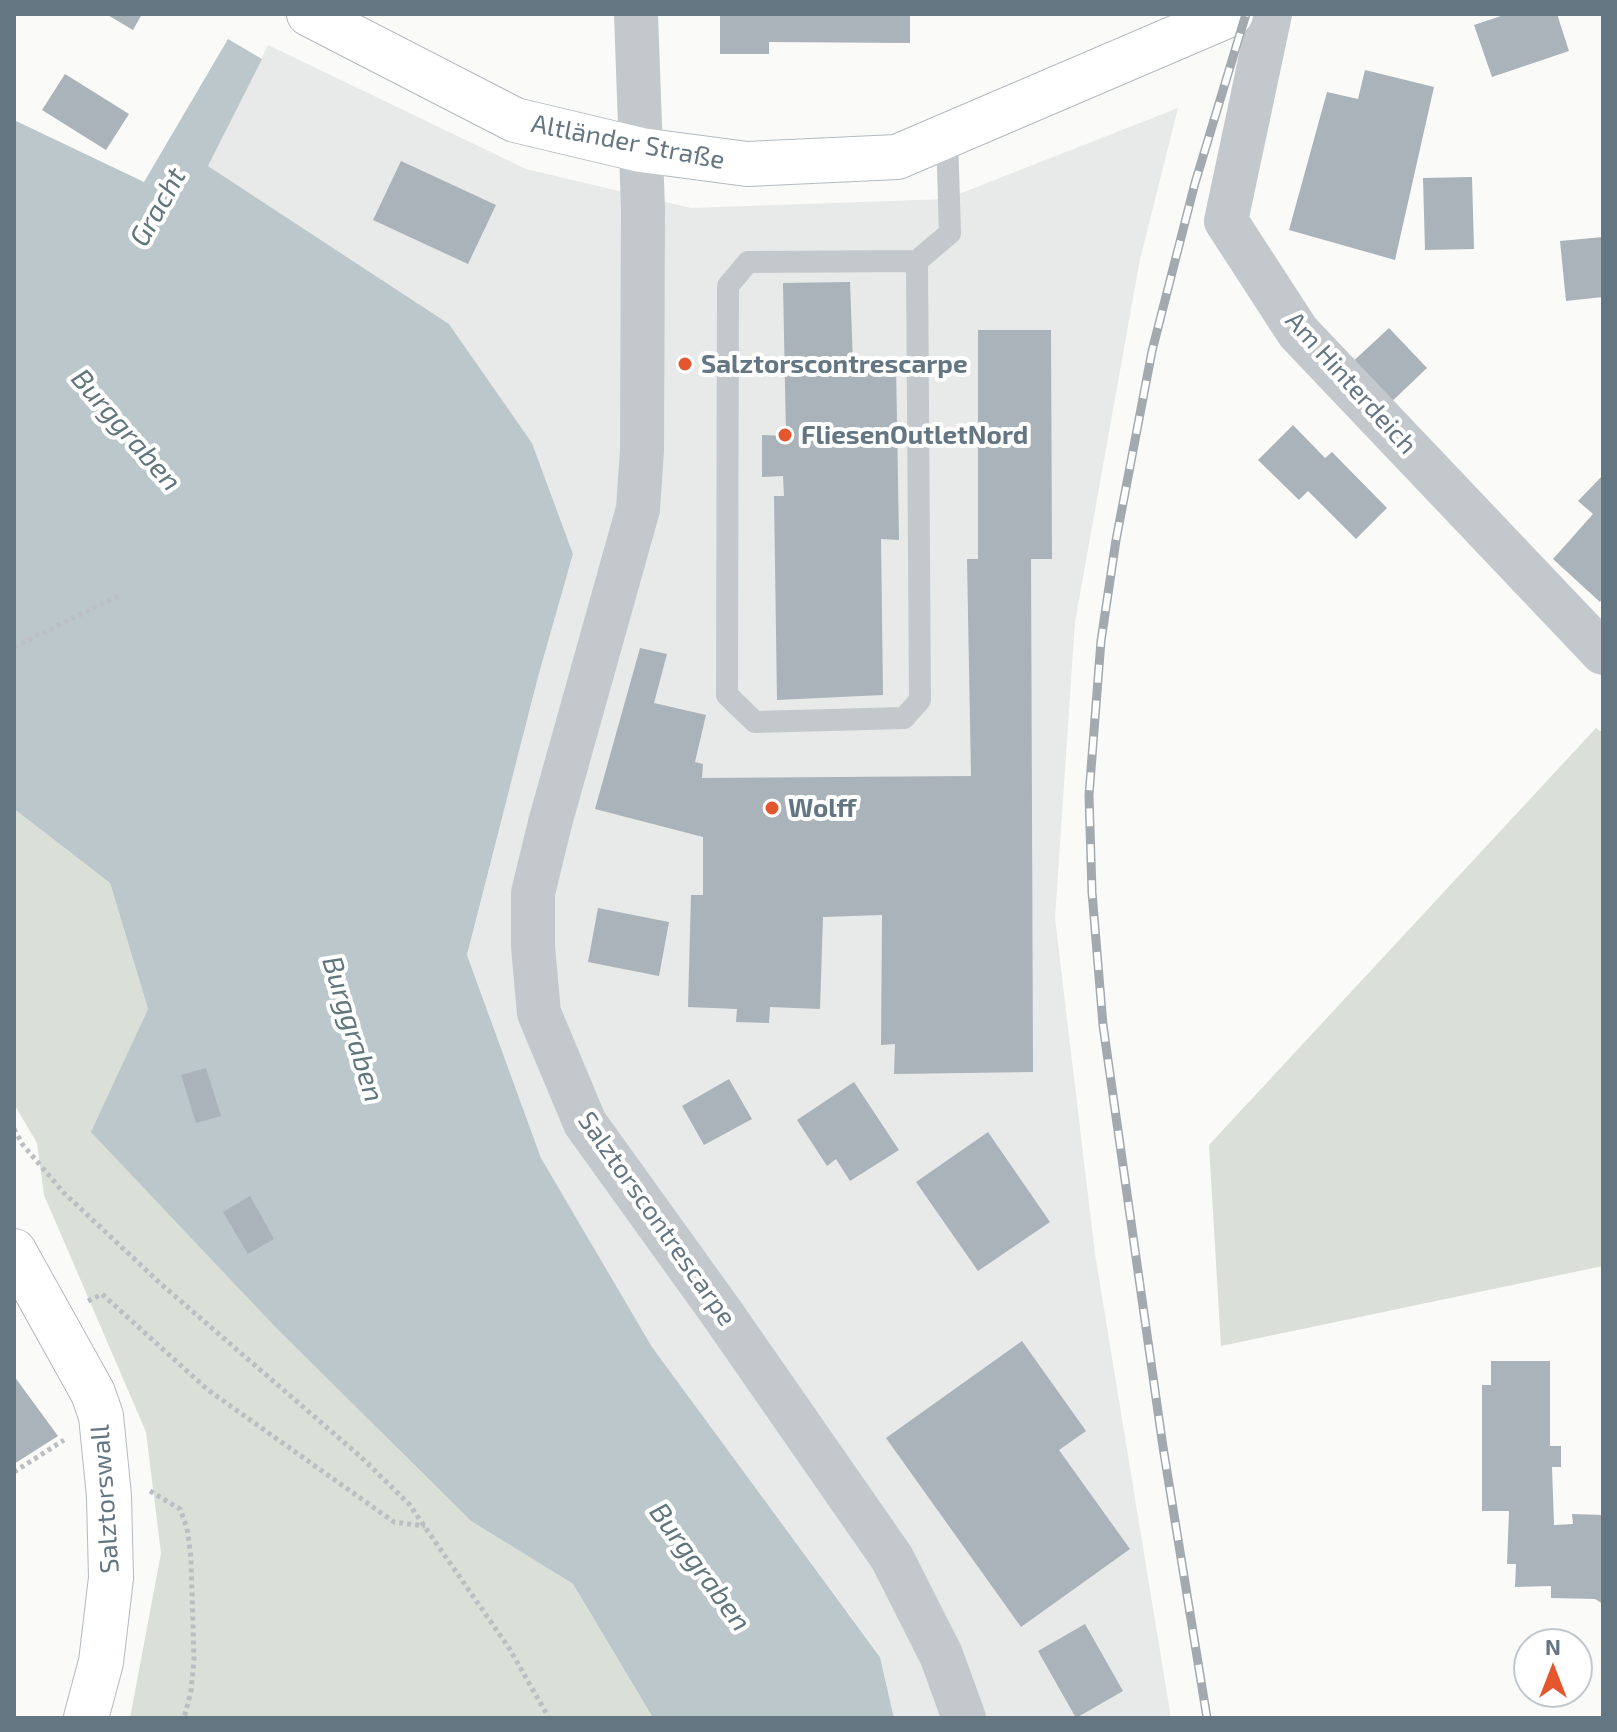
<!DOCTYPE html>
<meta charset="utf-8">
<style>
body{margin:0}
#map{position:relative;width:1617px;height:1732px;overflow:hidden;background:#fafaf8;font-family:"Exo 2",sans-serif}
canvas{display:block}
.frame{position:absolute;inset:0;border:16px solid #657683;pointer-events:none}
.north{position:absolute;left:1513px;top:1628px;width:80px;height:80px;box-sizing:border-box;background:#fff;border:2px solid #c1c8cd;border-radius:50%;rotate:0deg;font-size:22px;font-weight:700;line-height:32px;text-align:center;color:#657683}
.north::after{content:'';display:block;margin:auto;width:28px;height:36px;background:#e4572e;clip-path:polygon(50% 0,100% 100%,50% 72%,0 100%)}
</style>
<div id="map">
<canvas width="1617" height="1732"></canvas>
<div class="frame"></div>
<div class="north">N</div>
</div>
<script>
const ctx = document.querySelector('canvas').getContext('2d');
ctx.lineJoin = 'round';
function fill(path, color) { ctx.fillStyle = color; ctx.fill(path, 'evenodd'); }
const poly = rows => new Path2D(rows.map(r => 'M' + r).join(''));
function strokePath(path, color, width, dash) { ctx.strokeStyle = color; ctx.lineWidth = width; ctx.lineCap = dash ? 'butt' : 'round'; ctx.setLineDash(dash || []); ctx.stroke(path); }
function write(font, color, halo, rows, align = 'center') {
  ctx.font = font + ' "Exo 2",sans-serif'; ctx.lineWidth = 8; ctx.setLineDash([]); ctx.textBaseline = 'middle'; ctx.strokeStyle = halo; ctx.fillStyle = color; for (const [text, x, y, turn = 0] of rows) {
    ctx.save(); ctx.translate(x, y); ctx.rotate((+turn || 0) * Math.PI / 180); ctx.textAlign = isNaN(turn) ? turn : align; if (halo) ctx.strokeText(text, 0, 0); ctx.fillText(text, 0, 0); ctx.restore();
  }
}
const built = poly([
 [268,45,526,169,691,208,946,199,1178,108,1140,259,1075,622,1055,918,1095,1254,1171,1718,894,1718,880,1656,652,1347,541,1158,467,955,538,677,573,554,532,443,449,324,208,166]
]);
const green = poly([
 [1596,728,1603,733,1603,1266,1221,1346,1209,1145],
 [14,809,110,883,148,1009,92,1132,277,1329,471,1521,573,1584,653,1718,130,1718,161,1553,146,1432,44,1195,37,1143,14,1104]
]);
const water = poly([
 [228,39,262,59,208,166,449,324,532,443,573,554,538,677,467,955,541,1158,652,1347,880,1657,894,1718,653,1718,573,1584,471,1521,277,1329,91,1132,148,1009,110,883,14,809,14,120,144,182]
]);
const building = poly([
 [106,14,142,14,133,30],
 [720,14,910,14,910,43,769,42,769,54,720,54],
 [1507,14,1557,14,1569,51,1492,77,1474,25],
 [1365,70,1434,87,1395,260,1289,230,1327,92,1358,99],
 [65,74,129,114,106,150,42,110],
 [401,161,496,205,468,264,373,220],
 [1472,177,1474,249,1425,250,1423,178],
 [1603,237,1603,297,1566,301,1560,241],
 [850,282,853,363,896,365,899,540,881,539,883,695,777,700,774,496,784,496,783,476,762,477,762,435,786,436,783,283],
 [1389,328,1427,368,1386,407,1347,367],
 [978,330,1051,330,1052,559,1031,559,1033,1072,894,1074,895,1044,881,1045,882,915,823,917,820,1009,770,1007,769,1023,736,1022,737,1009,688,1007,691,895,703,895,703,837,595,809,640,648,667,654,654,703,706,715,695,762,703,764,702,778,971,776,967,559,978,559],
 [1293,425,1325,458,1332,452,1387,508,1356,539,1308,491,1299,500,1258,460],
 [1603,475,1603,598,1600,602,1553,559,1593,514,1578,501],
 [598,908,669,922,659,976,588,962],
 [206,1068,221,1116,196,1123,181,1075],
 [729,1079,752,1119,704,1145,682,1106],
 [854,1082,899,1150,850,1181,836,1159,827,1166,797,1120],
 [988,1132,1050,1222,978,1271,916,1182],
 [250,1196,274,1239,248,1254,223,1212],
 [1022,1341,1086,1431,1059,1450,1130,1549,1021,1627,886,1438],
 [1491,1361,1550,1361,1550,1446,1561,1446,1561,1467,1552,1467,1554,1525,1573,1524,1572,1514,1603,1515,1603,1604,1595,1599,1551,1598,1551,1586,1515,1587,1516,1564,1507,1564,1509,1511,1482,1511,1482,1385,1491,1385],
 [14,1376,58,1436,14,1464],
 [1085,1624,1123,1691,1076,1718,1038,1651]
]);
const path = poly([
 [14,647,120,595],
 [14,1129,23,1145,64,1193,161,1284,361,1457,409,1504,509,1648,549,1718],
 [88,1301,102,1294,208,1390,394,1522,425,1526],
 [14,1472,64,1440],
 [150,1491,180,1509,187,1528,191,1558,194,1660,191,1691,184,1718]
]);
const service = poly([
 [917,261,748,262,728,286,727,695,755,722,904,718,920,700,917,261,950,233,947,136]
]);
const minor = poly([
 [636,14,643,209,642,450,638,509,550,823,533,893,533,947,539,1013,585,1123,721,1312,892,1558,941,1655,964,1718],
 [1270,14,1226,221,1298,332,1603,653]
]);
const secondary = poly([
 [309,14,515,120,641,150,747,164,897,157,1231,14],
 [14,1251,93,1393,101,1416,109,1496,111,1578,101,1662,86,1718]
]);
const rail = poly([
 [1207,1718,1163,1447,1103,1025,1092,892,1089,795,1101,641,1116,540,1152,351,1195,183,1246,14]
]);
const markers = [
 [685,364,8,"#e4572e"],
 [785,435,8,"#e4572e"],
 [772,808,8,"#e4572e"]
];
const streetNames = [
 ["Altländer Straße",628,142,11],
 ["Am Hinterdeich",1351,383,48],
 ["Salztorscontrescarpe",657,1219,55],
 ["Salztorswall",105,1499,-94]
];
const poiNames = [
 ["Salztorscontrescarpe",701,364],
 ["FliesenOutletNord",801,435],
 ["Wolff",788,808]
];
const waterNames = [
 ["Gracht",158,207,-61],
 ["Burggraben",126,430,49],
 ["Burggraben",353,1029,73],
 ["Burggraben",700,1567,54]
];
fill(built, '#e8e9e9');
fill(green, '#dadfd7');
fill(water, '#bbc7cb');
fill(building, '#aab3b9');
strokePath(secondary, '#b3babf', 46);
strokePath(path, '#bbbfc2', 5, [4, 4]);
strokePath(service, '#c3c8cc', 22);
strokePath(minor, '#c3c8cc', 44);
strokePath(secondary, '#fff', 44);
strokePath(rail, '#a2aab0', 9);
strokePath(rail, '#fff', 6, [18]);
for (const [x, y, r, color] of markers) { const dot = new Path2D(); dot.arc(x, y, r, 0, 2 * Math.PI); ctx.fillStyle = color; ctx.fill(dot); strokePath(dot, '#fff', 3); }
write('26px', '#657683', '#fff', streetNames);
write('bold 26px', '#657683', '#fff', poiNames, 'left');
write('italic 28px', '#60757c', '#fff', waterNames);
</script>
